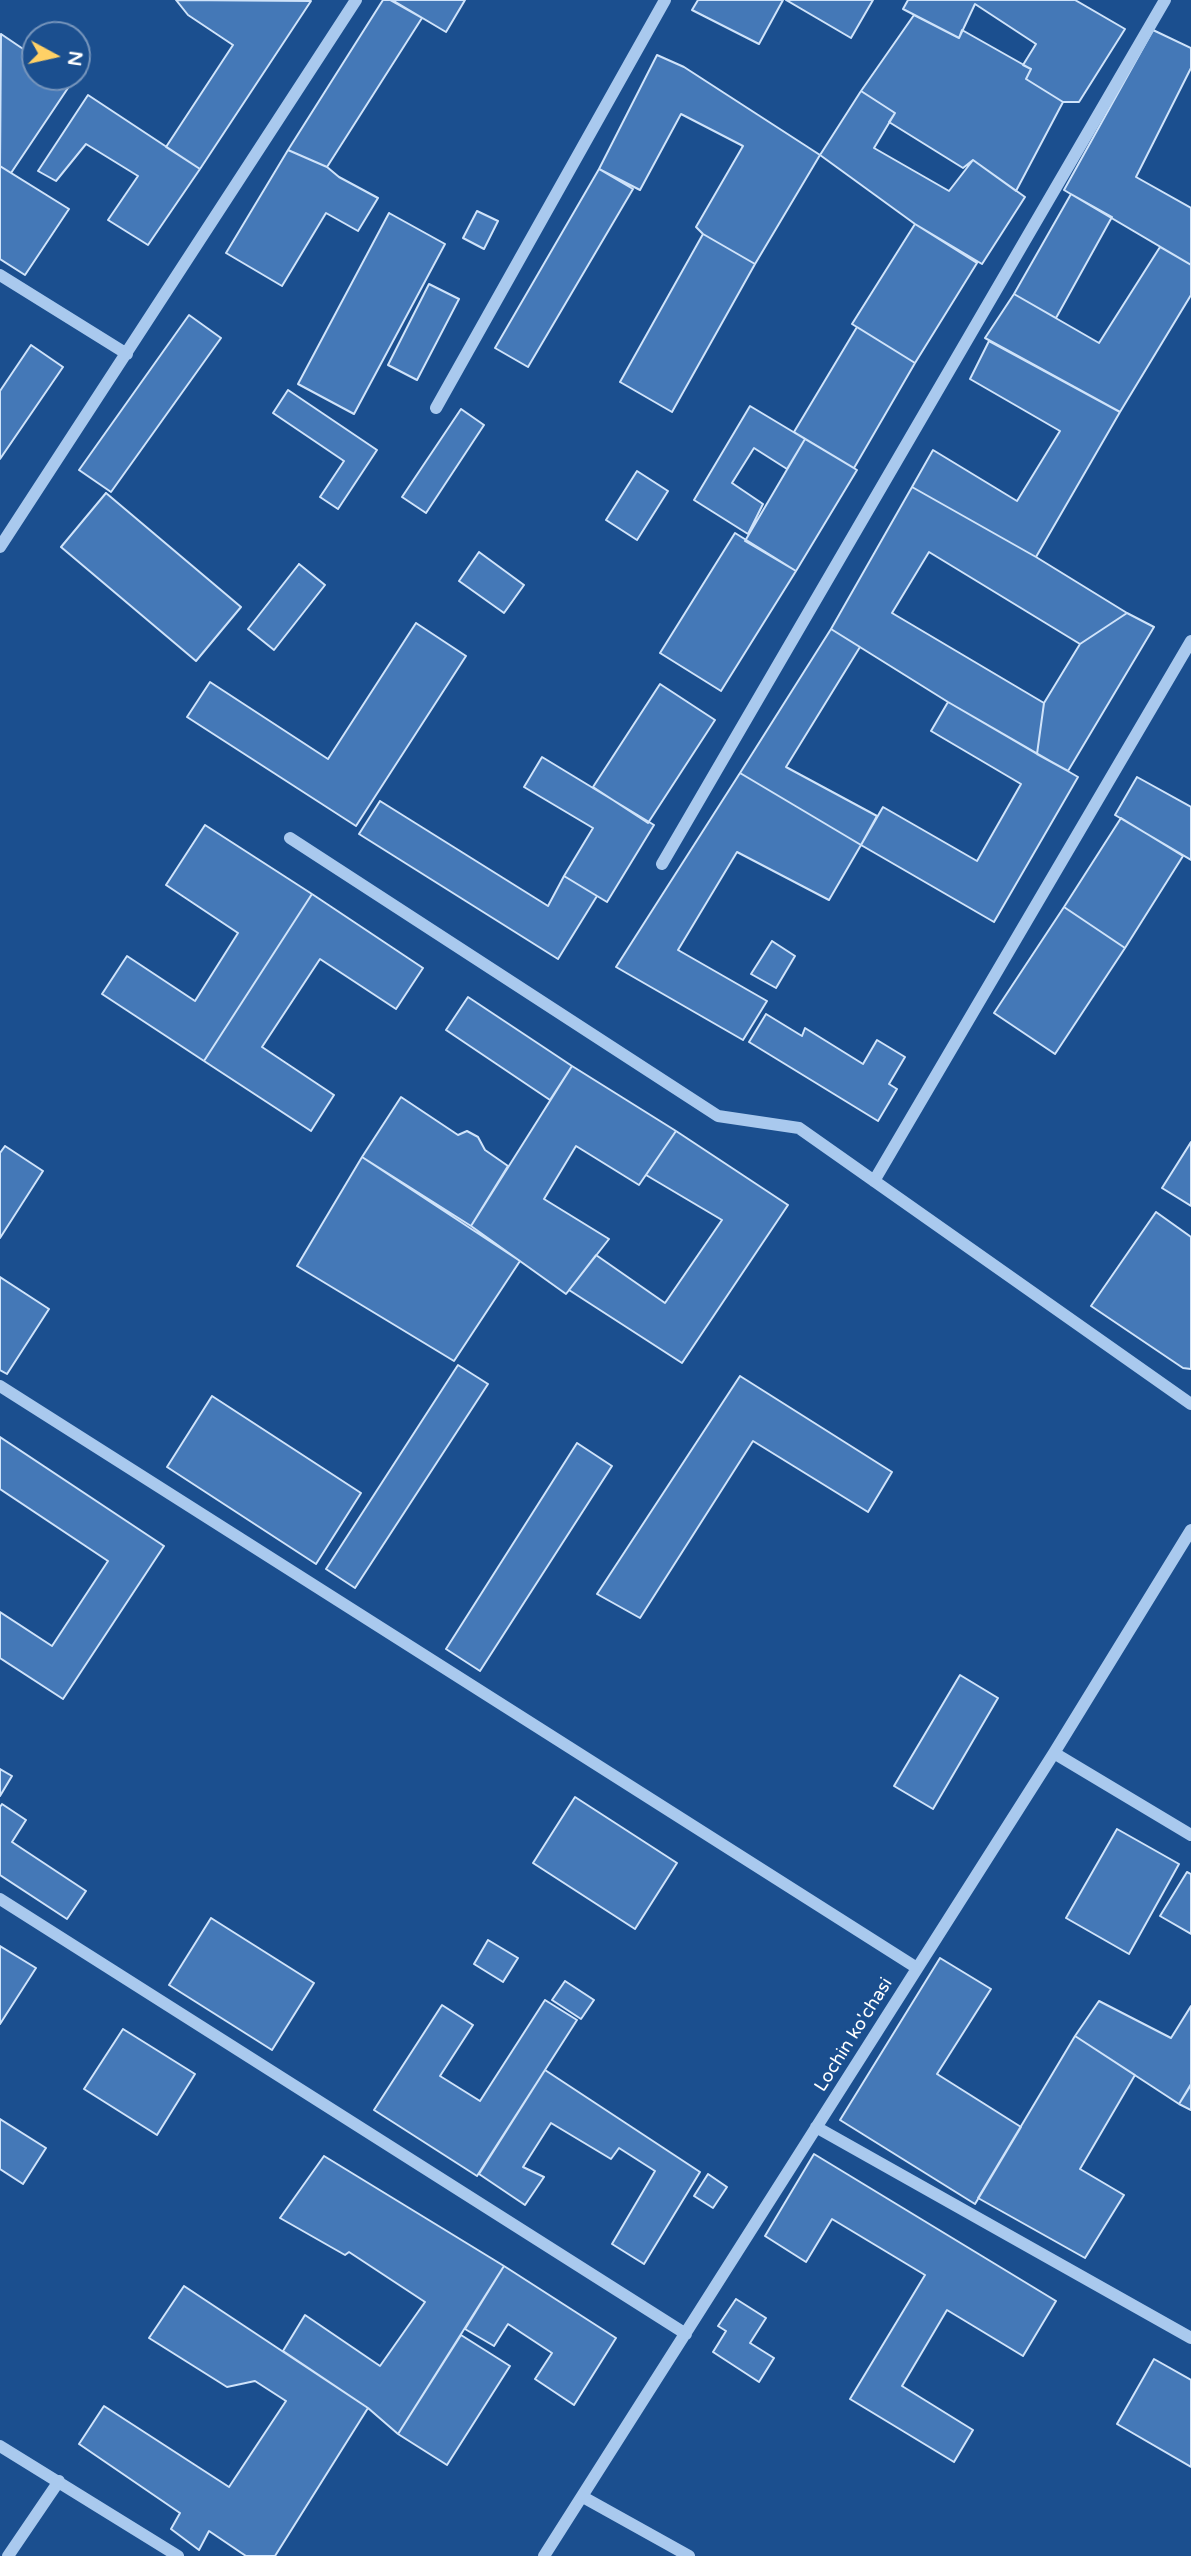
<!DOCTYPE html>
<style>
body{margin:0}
#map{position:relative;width:1191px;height:2556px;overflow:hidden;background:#1b4f8f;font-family:"Varela Round",sans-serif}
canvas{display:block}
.north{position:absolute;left:21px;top:21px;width:70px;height:70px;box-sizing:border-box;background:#1b4f8f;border:2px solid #7695bc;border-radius:50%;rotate:98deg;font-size:19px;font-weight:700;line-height:28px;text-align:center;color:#fff}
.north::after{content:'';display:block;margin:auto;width:24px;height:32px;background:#ffd166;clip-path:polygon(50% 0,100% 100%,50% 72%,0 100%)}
</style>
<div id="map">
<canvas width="1191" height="2556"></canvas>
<div class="north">N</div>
</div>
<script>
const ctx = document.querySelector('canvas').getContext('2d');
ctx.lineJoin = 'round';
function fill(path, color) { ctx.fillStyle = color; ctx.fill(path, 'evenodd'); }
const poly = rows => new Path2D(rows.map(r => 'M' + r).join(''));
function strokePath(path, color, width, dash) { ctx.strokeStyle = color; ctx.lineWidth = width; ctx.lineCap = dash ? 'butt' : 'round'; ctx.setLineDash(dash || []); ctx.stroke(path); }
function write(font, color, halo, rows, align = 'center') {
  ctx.font = font + ' "Varela Round",sans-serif'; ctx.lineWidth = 5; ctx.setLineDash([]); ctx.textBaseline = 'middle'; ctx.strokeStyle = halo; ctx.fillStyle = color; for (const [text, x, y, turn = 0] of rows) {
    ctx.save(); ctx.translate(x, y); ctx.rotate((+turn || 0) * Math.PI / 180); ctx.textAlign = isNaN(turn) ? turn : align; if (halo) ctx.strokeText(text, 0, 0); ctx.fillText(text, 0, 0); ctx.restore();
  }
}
const building = poly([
 [176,0,311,1,200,169,166,147,233,45,188,15,176,0],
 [383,0,390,0,422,18,327,167,288,150,383,0],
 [392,0,465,0,446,32,392,0],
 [698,0,783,0,759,44,692,10,698,0],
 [786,0,873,0,851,38,786,0],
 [908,0,1075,0,1125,29,1079,102,1063,102,1026,79,1031,69,1023,65,1036,44,975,4,959,38,903,9,908,0],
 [914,15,959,38,962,30,1031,69,1026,79,1063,102,1016,191,973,160,963,168,889,122,895,113,861,91,914,15],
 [1153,30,1191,48,1191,68,1136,177,1191,208,1191,265,1064,190,1153,30],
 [1,34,35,57,35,77,65,77,72,82,11,173,0,166,1,34],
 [657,55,684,67,820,155,755,264,703,234,696,227,743,146,681,114,640,190,599,169,657,55],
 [861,91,895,113,874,148,949,191,973,160,1025,197,982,264,915,224,820,155,861,91],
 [88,95,200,169,148,245,108,220,138,176,86,144,56,181,38,171,88,95],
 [288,150,327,167,339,177,378,198,358,231,326,213,282,286,226,253,288,150],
 [0,166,69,209,25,275,0,259,0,166],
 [599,169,633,189,528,367,495,348,599,169],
 [1071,194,1112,217,1056,318,1014,294,1071,194],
 [477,211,498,221,484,249,463,238,477,211],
 [389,213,445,244,354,414,298,384,389,213],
 [915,224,977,263,915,363,852,324,915,224],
 [703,234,755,264,672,412,620,382,703,234],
 [1160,247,1191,265,1191,295,1120,412,985,338,1014,294,1099,343,1160,247],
 [429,284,459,299,417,380,388,365,429,284],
 [189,315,221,338,111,492,79,470,189,315],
 [857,327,915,363,854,468,794,432,857,327],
 [989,341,1120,412,1036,557,912,487,933,450,1017,501,1060,431,970,379,989,341],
 [31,345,63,367,0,459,0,391,31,345],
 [288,390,377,450,338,509,320,497,344,461,273,413,288,390],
 [750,406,805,439,787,469,754,448,732,483,763,504,748,534,694,500,750,406],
 [461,409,484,425,426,513,402,497,461,409],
 [805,439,857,470,796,571,745,541,805,439],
 [637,471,668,491,637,540,606,520,637,471],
 [912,487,1036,557,1127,613,1080,644,929,552,892,613,1044,703,1037,754,948,702,831,629,912,487],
 [106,493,241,607,196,661,61,547,106,493],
 [735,533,796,571,721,691,660,653,735,533],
 [479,552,524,585,504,613,459,581,479,552],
 [299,564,325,585,274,650,248,629,299,564],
 [1127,613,1154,627,1068,771,1037,754,1044,703,1080,644,1127,613],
 [416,623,466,656,356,826,187,717,210,682,328,759,416,623],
 [831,629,860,647,786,767,877,816,861,845,740,773,831,629],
 [660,684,715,720,648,823,593,787,660,684],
 [948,702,1078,777,994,922,861,845,883,807,977,861,1021,784,931,731,948,702],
 [542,757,654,825,607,902,564,876,593,828,524,787,542,757],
 [740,773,861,845,829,900,737,852,678,950,767,1001,743,1040,616,967,740,773],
 [1137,777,1191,807,1191,860,1115,815,1137,777],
 [380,801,548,906,564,876,597,896,558,959,359,834,380,801],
 [1121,818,1183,856,1125,948,1064,907,1121,818],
 [205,825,312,894,204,1061,102,994,127,956,195,1001,238,933,166,885,205,825],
 [312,894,423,968,396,1009,320,959,262,1047,334,1095,311,1131,204,1061,312,894],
 [1064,907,1125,948,1055,1054,994,1013,1064,907],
 [772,941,795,956,776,988,751,974,772,941],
 [468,997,572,1066,550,1100,446,1030,468,997],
 [766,1014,802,1036,805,1028,863,1064,877,1040,905,1057,889,1084,897,1089,878,1121,749,1042,766,1014],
 [572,1066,676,1131,639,1185,576,1146,544,1199,609,1239,566,1294,471,1226,572,1066],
 [401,1097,458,1135,467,1131,478,1137,485,1150,508,1166,471,1226,362,1157,401,1097],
 [676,1131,788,1205,682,1363,569,1290,596,1255,665,1303,722,1220,646,1175,676,1131],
 [1191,1142,1191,1206,1162,1188,1191,1142],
 [5,1146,43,1171,0,1238,0,1153,5,1146],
 [362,1157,520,1261,454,1361,297,1266,362,1157],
 [1156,1212,1191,1237,1191,1369,1183,1368,1091,1306,1156,1212],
 [0,1277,49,1309,7,1374,0,1370,0,1277],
 [458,1365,488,1384,355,1588,326,1569,458,1365],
 [740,1376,892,1472,868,1512,753,1441,640,1618,597,1594,740,1376],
 [212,1396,361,1493,316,1564,167,1467,212,1396],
 [0,1437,164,1546,63,1699,0,1658,0,1612,52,1646,108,1561,0,1489,0,1437],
 [577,1443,612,1466,480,1671,446,1649,577,1443],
 [960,1675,998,1698,933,1809,894,1786,960,1675],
 [0,1769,12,1776,0,1796,0,1769],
 [575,1797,677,1863,635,1929,533,1863,575,1797],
 [2,1804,26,1820,12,1842,86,1891,67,1919,0,1875,0,1807,2,1804],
 [1117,1829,1179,1864,1129,1954,1066,1918,1117,1829],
 [1187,1872,1191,1874,1191,1934,1160,1916,1187,1872],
 [211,1918,314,1983,272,2050,169,1985,211,1918],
 [488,1940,518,1958,503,1982,474,1964,488,1940],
 [0,1946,36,1968,0,2024,0,1946],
 [940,1958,991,1989,937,2074,1021,2127,975,2204,840,2120,940,1958],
 [565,1981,594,2000,581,2019,552,2000,565,1981],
 [545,2000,577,2020,477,2176,374,2110,442,2005,473,2025,440,2076,480,2101,545,2000],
 [1099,2001,1171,2038,1191,2006,1191,2084,1179,2104,1075,2036,1099,2001],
 [123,2029,195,2074,157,2135,84,2089,123,2029],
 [1075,2036,1135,2075,1080,2169,1124,2195,1085,2258,978,2198,1075,2036],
 [545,2070,700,2172,644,2264,612,2244,655,2171,619,2148,611,2159,551,2123,523,2167,544,2177,525,2205,479,2174,545,2070],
 [1191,2085,1191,2110,1179,2104,1191,2085],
 [0,2119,46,2148,23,2184,0,2169,0,2119],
 [814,2154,1056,2301,1023,2356,947,2310,902,2386,973,2430,954,2462,850,2399,925,2275,832,2219,806,2262,765,2236,814,2154],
 [324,2156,504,2266,398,2434,368,2408,283,2351,305,2315,380,2366,425,2302,349,2252,345,2255,280,2218,324,2156],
 [708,2174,727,2187,713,2208,694,2196,708,2174],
 [504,2266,616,2338,574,2405,535,2379,552,2353,508,2324,494,2346,465,2329,504,2266],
 [184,2286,368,2408,275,2556,246,2556,209,2531,199,2550,171,2529,180,2513,79,2444,104,2406,229,2487,286,2401,255,2381,227,2387,149,2338,184,2286],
 [736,2299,766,2318,750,2343,774,2358,759,2382,713,2352,726,2331,718,2326,736,2299],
 [461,2335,510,2366,447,2465,398,2434,461,2335],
 [1154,2359,1191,2380,1191,2467,1117,2424,1154,2359]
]);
const minor = poly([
 [0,275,127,354],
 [436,408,665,0],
 [0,547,356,0],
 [290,838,718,1116,799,1128,1191,1404],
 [662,864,1165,0],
 [874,1181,1191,641],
 [0,1386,917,1968],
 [1054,1753,1191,1835],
 [0,1899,686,2334],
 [816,2127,1191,2338],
 [0,2446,178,2556],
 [583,2497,689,2556],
 [8,2556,59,2481],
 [544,2556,1054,1753,1191,1530]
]);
const streetNames = [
 ["Lochin ko'chasi",854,2035,-58]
];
fill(building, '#4478b7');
strokePath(building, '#cfe3fa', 2);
strokePath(minor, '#a9c9ee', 12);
write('18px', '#fff', '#1b4f8f', streetNames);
</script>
